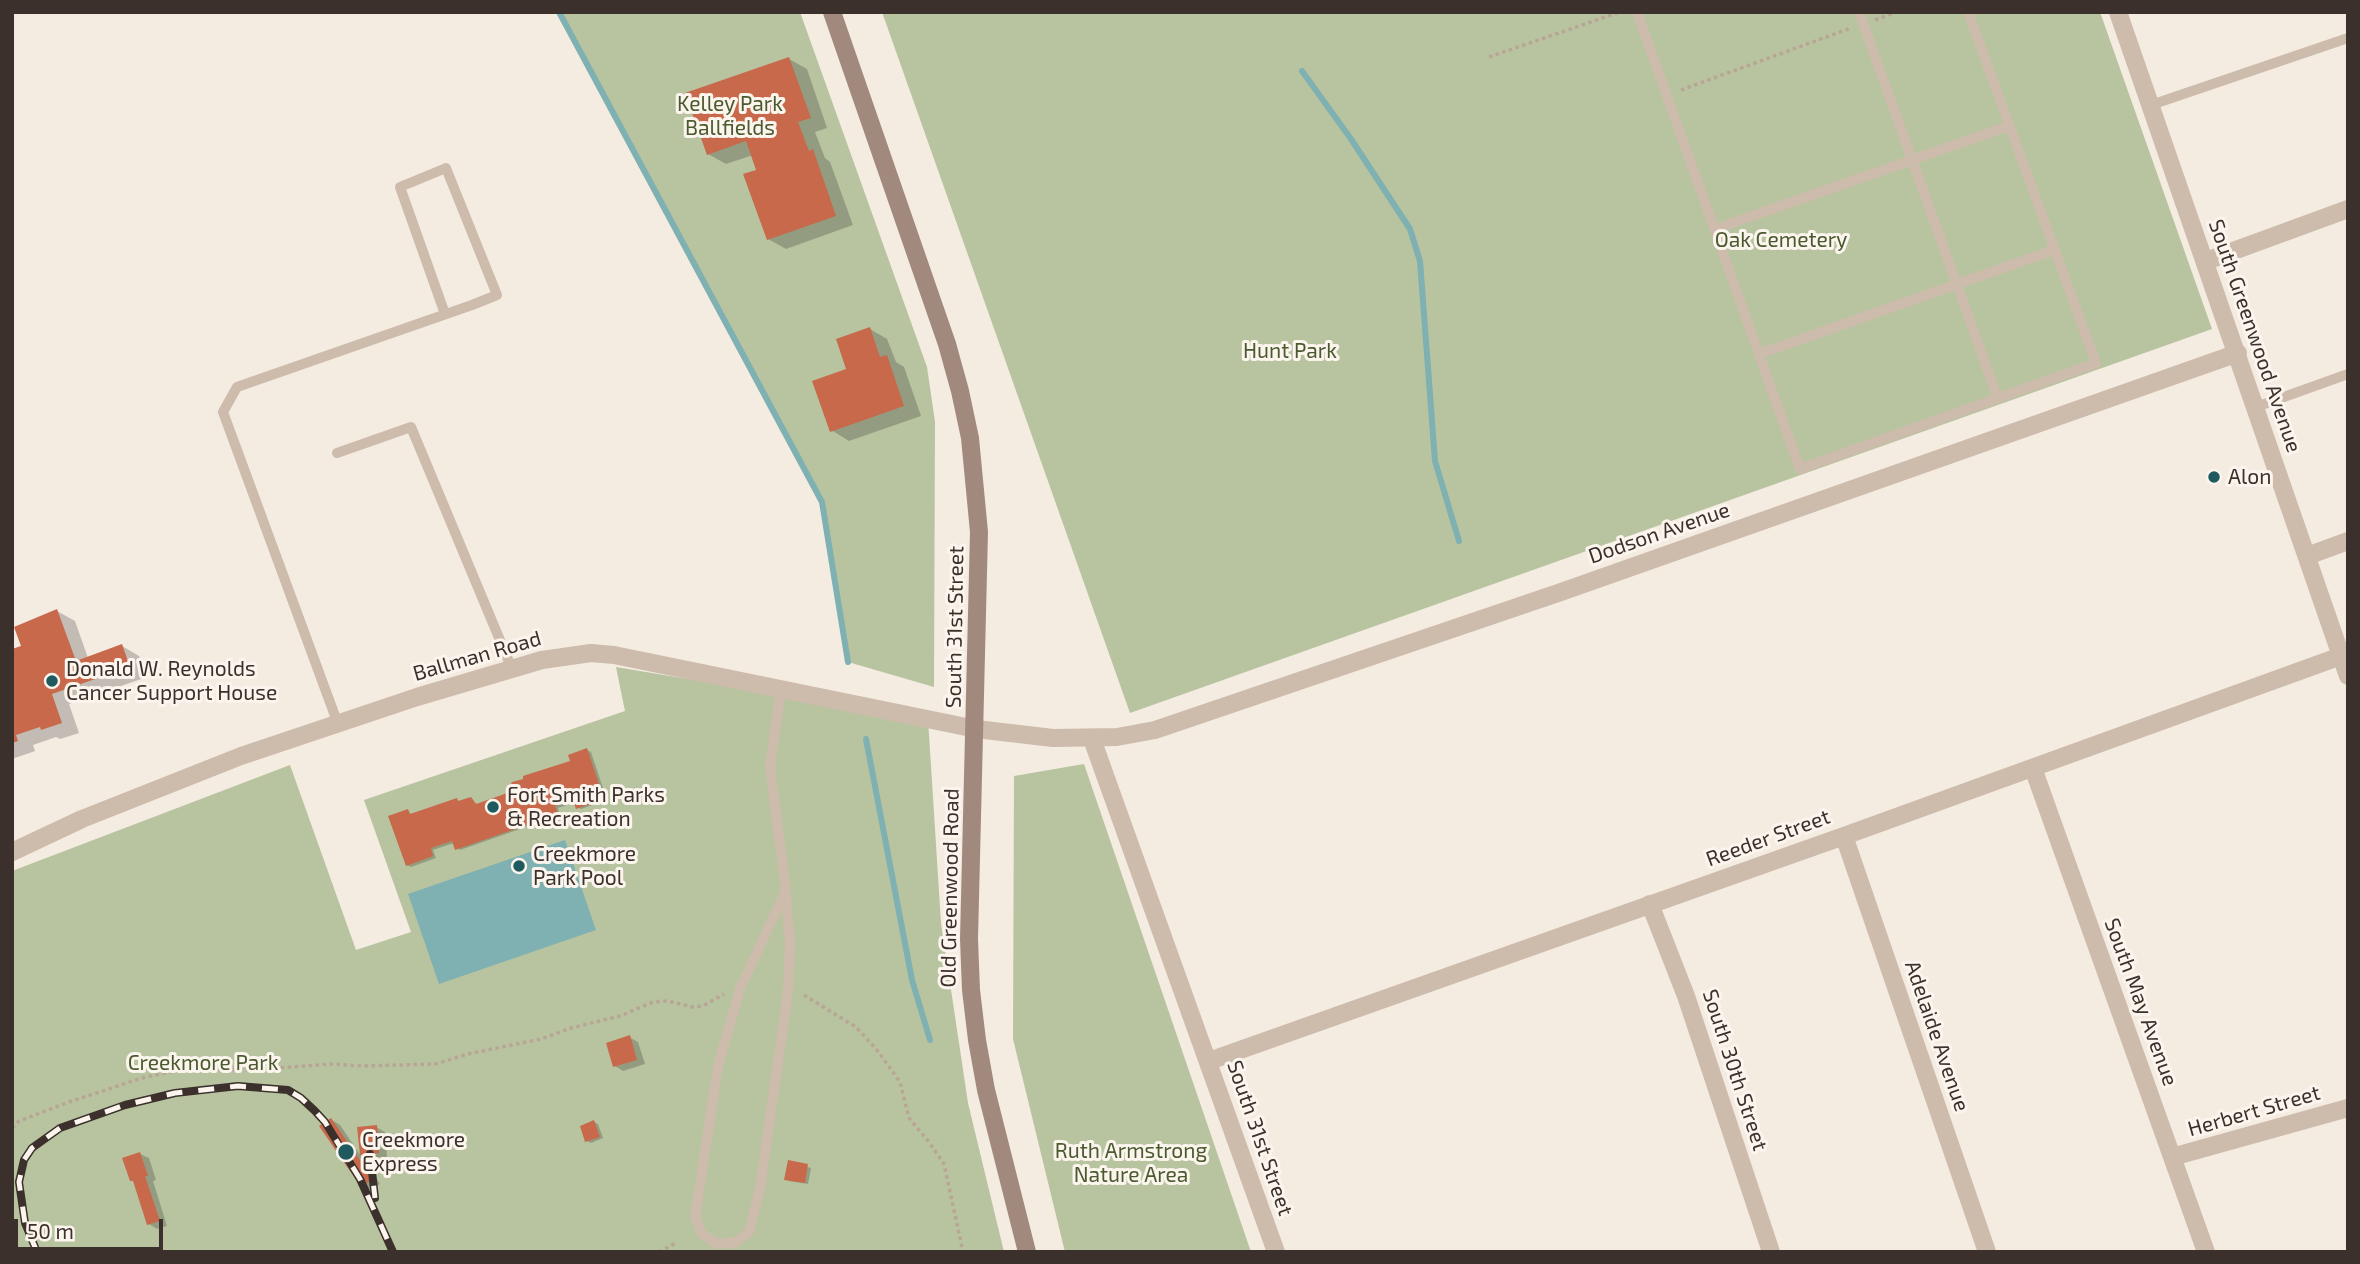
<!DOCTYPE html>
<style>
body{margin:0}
#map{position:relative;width:2360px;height:1264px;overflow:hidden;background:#f4ebe1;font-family:"Exo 2",sans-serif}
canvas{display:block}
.frame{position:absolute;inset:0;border:14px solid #3b302b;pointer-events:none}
.scale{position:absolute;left:14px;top:1219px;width:149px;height:32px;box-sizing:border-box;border:4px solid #3b302b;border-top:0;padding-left:9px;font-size:21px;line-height:24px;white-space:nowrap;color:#3b302b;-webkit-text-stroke:5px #fbf5ee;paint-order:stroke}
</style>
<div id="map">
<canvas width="2360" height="1264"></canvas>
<div class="frame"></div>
<div class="scale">50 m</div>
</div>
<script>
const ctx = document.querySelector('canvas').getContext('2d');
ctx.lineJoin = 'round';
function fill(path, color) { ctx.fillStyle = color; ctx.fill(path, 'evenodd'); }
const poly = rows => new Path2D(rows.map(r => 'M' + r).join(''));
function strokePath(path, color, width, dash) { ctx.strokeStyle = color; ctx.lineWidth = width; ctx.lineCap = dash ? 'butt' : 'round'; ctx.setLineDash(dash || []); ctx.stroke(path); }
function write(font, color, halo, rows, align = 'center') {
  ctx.font = font + ' "Exo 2",sans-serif'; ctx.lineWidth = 6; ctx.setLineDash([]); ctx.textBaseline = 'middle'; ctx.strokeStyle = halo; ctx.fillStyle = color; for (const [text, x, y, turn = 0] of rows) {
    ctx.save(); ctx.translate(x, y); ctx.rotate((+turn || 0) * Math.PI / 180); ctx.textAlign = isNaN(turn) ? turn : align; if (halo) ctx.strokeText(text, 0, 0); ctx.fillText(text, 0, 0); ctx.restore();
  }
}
const green = poly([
 [559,12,800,12,927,367,935,422,934,687,848,662,822,501],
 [882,12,2100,12,2212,329,1130,713],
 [616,667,928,719,941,923,968,1103,1004,1252,15,1252,12,1243,12,871,290,765,356,950,411,932,364,800,625,711],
 [1084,764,1251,1252,1065,1252,1013,1039,1014,776]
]);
const water = poly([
 [565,840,596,930,439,984,408,894]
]);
const shadow = poly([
 [789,59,807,69,827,128,815,132,825,158,830,162,853,225,786,249,768,239,758,171,753,155,726,164,708,154],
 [870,329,887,339,896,362,904,367,921,416,849,441,831,430,849,370],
 [57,611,75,621,88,658,122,646,139,656,147,677,69,704,79,733,60,739,56,737,33,745,35,751,12,759,12,651,23,647],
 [587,750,591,752,607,800,581,809,577,807,576,802,558,808,560,815,460,850,454,843,433,850,436,858,411,867,407,865,408,811,412,815,457,800,460,802,471,799,478,805,513,793,572,762],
 [629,1037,638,1042,645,1064,623,1071,615,1066],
 [332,1120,340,1125,380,1184,370,1190,362,1185],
 [594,1122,598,1124,603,1138,591,1143,587,1141],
 [376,1127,385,1132,387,1157,370,1158,362,1154],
 [140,1154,149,1158,156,1180,153,1181,167,1226,157,1229,149,1224,135,1182,132,1180],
 [789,1162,811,1168,808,1184,789,1181]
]);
const stream = poly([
 [559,12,822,502,848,662],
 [1302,71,1351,139,1410,229,1420,261,1435,461,1459,541],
 [866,739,912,980,930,1040]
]);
const building = poly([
 [789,57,811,118,798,122,809,151,813,149,836,216,767,240,743,174,756,170,746,141,707,155,685,93],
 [870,327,880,357,887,355,904,406,830,432,812,381,846,369,836,339],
 [57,609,76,661,122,644,130,667,52,694,62,723,41,730,40,727,16,735,18,741,12,743,12,649,21,646,14,627],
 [587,748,604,799,576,809,573,800,555,806,558,814,455,850,452,841,431,848,433,856,406,866,388,816,408,809,410,814,457,798,458,801,471,797,476,804,479,803,510,792,509,788,512,782,523,779,523,776,570,761,568,755],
 [630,1035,637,1060,613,1067,606,1043],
 [331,1118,373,1179,361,1187,319,1126],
 [594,1120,600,1137,585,1142,580,1126],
 [377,1125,379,1153,360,1155,357,1127],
 [140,1152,148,1176,145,1176,160,1221,147,1225,133,1181,130,1181,122,1158],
 [788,1160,808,1164,805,1183,784,1180]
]);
const path = poly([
 [1875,20,1896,12],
 [1489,57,1620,12],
 [1681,90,1851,28],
 [804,995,856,1027,877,1050,900,1082,909,1118,929,1142,944,1164,963,1252],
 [12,1128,19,1121,69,1102,142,1078,184,1069,250,1070,331,1064,363,1066,435,1064,468,1054,541,1039,571,1028,620,1016,653,1002,667,1001,693,1007,703,1006,724,994],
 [12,1239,17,1252],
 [659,1252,676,1243]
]);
const service = poly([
 [1637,12,1800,469,2096,363,1968,12],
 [1859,12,1998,399],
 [2151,105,2348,38],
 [1715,229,2009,126],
 [1759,354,2054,250],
 [2256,407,2348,374],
 [337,453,411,427,512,669],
 [781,689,770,767,785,884,790,943,788,992,760,1188,749,1232,736,1242,718,1244,702,1234,695,1217,718,1066,740,989,785,892],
 [338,724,223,412,237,387,472,305,497,295,446,168,400,187,445,314]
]);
const minor = poly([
 [2206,261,2348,209],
 [1092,739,1276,1252],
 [2033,768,2206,1252],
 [1844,836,1987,1252],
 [12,852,82,819,241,756,417,697,542,660,591,653,614,655,976,729,1053,738,1117,737,1155,730,1561,592,2238,353],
 [1650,904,1686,996,1771,1252],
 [1209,1061,1844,836,2341,656],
 [2172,1157,2348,1108]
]);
const tertiary = poly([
 [2118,12,2348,676],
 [2307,556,2348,541]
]);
const secondary = poly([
 [832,12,947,344,960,391,970,438,979,532,969,939,971,990,977,1040,986,1090,1027,1252]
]);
const rail = poly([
 [370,1154,375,1198],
 [37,1252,25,1223,19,1182,24,1160,32,1148,60,1128,125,1105,175,1093,238,1086,288,1090,301,1098,315,1111,325,1122,360,1179,393,1252]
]);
const markers = [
 [2214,477,7,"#1f5a5e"],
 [52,681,7,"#1f5a5e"],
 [493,807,7,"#1f5a5e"],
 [519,866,7,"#1f5a5e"],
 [346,1152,9,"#1f5a5e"]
];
const parkNames = [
 ["Kelley Park",730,104],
 ["Ballfields",730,128],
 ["Oak Cemetery",1781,240],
 ["Hunt Park",1290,351],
 ["Creekmore Park",203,1063],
 ["Ruth Armstrong",1131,1151],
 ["Nature Area",1131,1175]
];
const streetNames = [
 ["South Greenwood Avenue",2255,336,71],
 ["Dodson Avenue",1659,533,-19],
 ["South 31st Street",955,627,-89],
 ["Ballman Road",477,656,-16],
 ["Reeder Street",1768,838,-20],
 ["Old Greenwood Road",950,888,-89],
 ["South May Avenue",2141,1002,70],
 ["Adelaide Avenue",1937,1036,71],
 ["South 30th Street",1735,1070,72],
 ["Herbert Street",2254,1111,-16],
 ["South 31st Street",1260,1138,71]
];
const poiNames = [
 ["Alon",2228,477],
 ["Donald W. Reynolds",66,669],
 ["Cancer Support House",66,693],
 ["Fort Smith Parks",507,795],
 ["& Recreation",507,819],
 ["Creekmore",533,854],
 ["Park Pool",533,878],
 ["Creekmore",362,1140],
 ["Express",362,1164]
];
fill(green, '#b8c4a0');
fill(water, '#7fb0b2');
fill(shadow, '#0003');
strokePath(stream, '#7fb0b2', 6);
fill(building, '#c8694b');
strokePath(path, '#b9a596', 3.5, [3.5, 3.5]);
strokePath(service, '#cdbbac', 10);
strokePath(minor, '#cdbbac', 18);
strokePath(tertiary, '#cdbbac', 18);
strokePath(secondary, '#a18a7d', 18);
strokePath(rail, '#3b302b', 8);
strokePath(rail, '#fbf5ee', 5, [16]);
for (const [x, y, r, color] of markers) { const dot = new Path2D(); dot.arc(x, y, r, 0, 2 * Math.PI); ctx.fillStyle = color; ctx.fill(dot); strokePath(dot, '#fbf5ee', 2.5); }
write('21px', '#4a5a2e', '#fbf5ee', parkNames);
write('21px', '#3b302b', '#fbf5ee', streetNames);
write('21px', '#3b302b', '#fbf5ee', poiNames, 'left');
</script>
